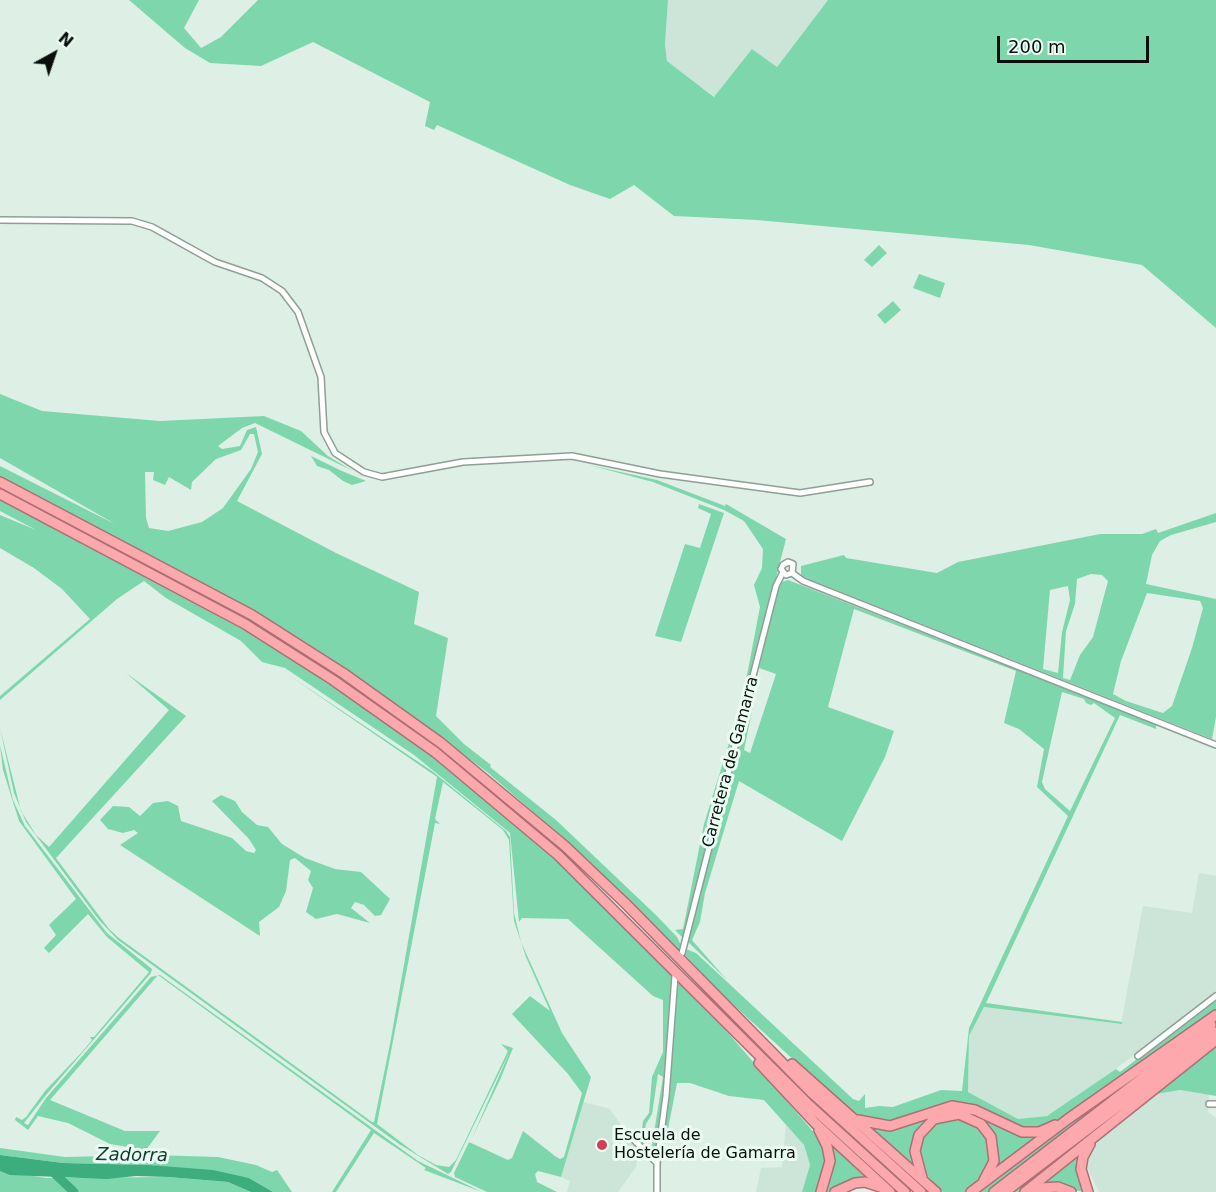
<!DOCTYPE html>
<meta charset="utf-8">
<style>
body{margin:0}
#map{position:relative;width:1216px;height:1192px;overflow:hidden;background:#deefe5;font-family:"DejaVu Sans",sans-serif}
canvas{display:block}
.north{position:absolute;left:24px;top:24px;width:60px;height:60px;-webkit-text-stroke:4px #ebfcf3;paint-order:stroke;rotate:40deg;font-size:16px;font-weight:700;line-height:24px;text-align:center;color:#090f0c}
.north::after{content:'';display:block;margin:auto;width:21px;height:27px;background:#090f0c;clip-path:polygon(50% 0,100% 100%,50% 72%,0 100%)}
.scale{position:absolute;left:997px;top:36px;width:152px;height:27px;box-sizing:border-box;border:3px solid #090f0c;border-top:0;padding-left:8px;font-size:18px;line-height:21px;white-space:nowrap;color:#090f0c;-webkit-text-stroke:4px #ebfcf3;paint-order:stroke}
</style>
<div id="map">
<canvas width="1216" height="1192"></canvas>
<div class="north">N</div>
<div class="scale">200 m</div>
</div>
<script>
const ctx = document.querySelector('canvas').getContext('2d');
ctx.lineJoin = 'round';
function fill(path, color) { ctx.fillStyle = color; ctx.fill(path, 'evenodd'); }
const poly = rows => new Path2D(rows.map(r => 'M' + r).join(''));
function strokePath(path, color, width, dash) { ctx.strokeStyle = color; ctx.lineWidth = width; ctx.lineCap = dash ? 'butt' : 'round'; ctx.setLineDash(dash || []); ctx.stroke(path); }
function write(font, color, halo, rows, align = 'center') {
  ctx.font = font + ' "DejaVu Sans",sans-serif'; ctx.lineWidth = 6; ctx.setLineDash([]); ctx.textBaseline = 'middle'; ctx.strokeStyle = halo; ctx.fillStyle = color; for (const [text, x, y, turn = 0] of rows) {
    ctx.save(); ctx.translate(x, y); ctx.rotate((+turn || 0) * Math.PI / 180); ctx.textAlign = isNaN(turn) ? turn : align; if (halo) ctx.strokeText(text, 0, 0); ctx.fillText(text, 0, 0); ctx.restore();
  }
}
const built = poly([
 [668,0,828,0,777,67,752,49,715,97,667,61,665,45],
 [1199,873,1216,876,1216,992,1088,1090,1047,1116,1018,1119,968,1092,969,1036,984,1007,1121,1024,1143,906,1192,913],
 [1180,1090,1209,1095,1208,1112,1216,1118,1216,1192,1099,1192,1087,1167,1091,1150,1099,1140,1156,1094],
 [583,1102,610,1109,639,1151,636,1167,618,1192,567,1192,570,1181,561,1177],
 [786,1124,804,1145,810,1165,802,1192,756,1192,761,1168,782,1167]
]);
const green = poly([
 [129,0,199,0,184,28,201,48,221,37,258,0,668,0,665,45,667,61,714,97,752,49,777,67,828,0,1216,0,1216,328,1142,265,1029,245,757,220,674,216,634,185,610,199,570,185,437,125,434,130,425,126,430,102,313,42,261,66,210,63,185,48],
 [879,245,887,253,872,267,864,260],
 [919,274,945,283,940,298,913,288],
 [893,301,901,310,885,324,877,315],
 [0,394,42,411,160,421,264,416,301,431,328,456,353,471,255,423,242,428,218,446,222,449,240,446,247,430,256,427,262,454,237,501,336,553,419,592,414,624,448,638,436,716,464,744,491,765,490,767,556,820,657,916,677,937,681,945,680,951,554,830,487,772,354,674,275,624,193,578,0,477,0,466,115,524,0,458],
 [250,434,254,434,258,452,251,469,223,508,202,522,168,531,149,528,146,518,145,472,154,472,153,480,165,485,169,477,191,490,192,482,216,459,241,450],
 [311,456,342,471,366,481,352,485,343,481,329,470,317,466],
 [589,465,657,480,725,506,726,504,786,539,683,938,675,930,683,929,704,824,738,714,748,670,760,607,754,585,762,568,763,549,744,521,724,510,653,482],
 [0,500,255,636,374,713,442,762,553,857,674,976,669,1013,668,1053,656,1156,640,1144,643,1121,649,1113,652,1077,663,1052,663,1000,653,996,568,919,522,918,519,922,510,833,414,755,285,668,262,662,241,641,166,598,144,581,117,599,0,700,0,696,90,619,62,589,34,568,0,548,0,515,36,530,0,511],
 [658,1074,663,1077,651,1151,643,1142,646,1124,652,1114],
 [699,504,724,513,681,642,655,636,685,544,700,548,711,514,698,508],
 [1216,513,1216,522,1171,535,1160,541,1152,555,1146,584,1216,599,1216,717,1212,739,801,576,801,566,844,555,846,558,937,573,958,562,1100,534,1142,534,1156,529,1158,533],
 [1091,574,1102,575,1108,581,1093,637,1080,655,1070,680,1063,678,1066,631,1075,604,1077,579],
 [1068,586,1070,600,1062,632,1058,673,1043,669,1050,590],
 [1147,593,1200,601,1203,608,1192,648,1172,706,1163,713,1126,701,1113,694,1121,661],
 [788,580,1156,724,1156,729,1120,715,986,1003,1122,1022,1122,1024,984,1007,969,1036,968,1092,1018,1119,1047,1116,1116,1069,1120,1072,1216,999,1216,1011,1057,1121,1042,1127,1028,1129,1004,1122,973,1105,960,1102,945,1103,888,1123,865,1119,842,1104,727,999,684,954,686,949,696,953,853,1099,859,1101,865,1094,865,1108,879,1106,893,1107,941,1090,962,1091,969,1028,1068,816,1037,787,1044,749,1019,729,1004,723,1016,671,854,609,828,707,894,731,885,757,842,841,739,781,705,893,700,922,692,940,727,980,687,941,750,706,753,706,744,750,750,753,776,674,759,668,778,591,782,582],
 [1062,692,1084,699,1086,703,1091,705,1094,703,1115,718,1070,811,1045,789,1042,782],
 [126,673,186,716,56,858,109,929,119,938,372,1122,374,1122,390,1044,437,777,287,674,432,771,506,831,510,837,514,913,521,942,562,1033,591,1077,561,1177,538,1171,535,1174,537,1182,557,1192,487,1192,455,1177,454,1173,469,1142,508,1160,512,1158,523,1131,555,1156,560,1159,564,1157,582,1093,568,1074,512,1014,530,996,550,1011,526,957,514,921,509,840,503,830,443,782,435,819,440,824,435,823,377,1124,418,1155,436,1165,449,1167,456,1160,508,1051,501,1044,513,1048,500,1080,472,1138,510,1051,451,1172,448,1174,399,1144,118,940,99,920,26,822,14,793,0,728,21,811,36,835,49,847,169,710],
 [0,745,13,800,25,826,107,933,152,969,151,973,46,1095,24,1123,28,1125,46,1098,151,977,160,975,418,1161,482,1192,424,1170,426,1168,374,1133,336,1192,332,1192,371,1130,158,975,50,1100,125,1131,160,1131,146,1150,110,1144,68,1123,38,1116,28,1130,15,1120,16,1117,22,1120,26,1117,45,1091,82,1052,92,1040,90,1037,94,1037,149,972,107,937,88,914,49,953,44,948,56,935,49,925,76,899,19,821,3,770],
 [221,795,235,801,242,812,257,825,268,827,282,844,305,858,335,869,361,872,390,899,381,915,375,916,364,905,355,902,351,908,370,923,337,914,316,919,306,912,313,888,308,880,311,871,295,858,290,860,286,891,279,907,259,922,260,936,120,845,138,833,134,830,123,833,108,829,100,820,113,806,129,807,140,816,153,803,168,801,178,806,181,821,232,838,246,851,254,853,256,850,249,839,212,801],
 [677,979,711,1013,817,1136,827,1159,817,1192,802,1192,810,1165,804,1145,764,1100,729,1096,690,1083,677,1083,663,1155,659,1155],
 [1216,1044,1216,1096,1180,1090,1156,1094],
 [1159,1059,988,1192,976,1192,1114,1090],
 [1142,1093,1020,1192,1010,1192],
 [949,1108,977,1114,1008,1131,1040,1135,995,1170,997,1151,995,1141,986,1125,939,1114,913,1150,913,1168,867,1126,882,1128],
 [944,1118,966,1120,980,1128,988,1141,989,1164,979,1181,965,1192,943,1192,921,1169,921,1141,933,1124],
 [829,1142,871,1180,856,1179,846,1182,831,1192,824,1192,832,1165],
 [0,1148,65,1157,152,1155,218,1157,256,1165,272,1172,277,1170,292,1192,273,1192,249,1178,234,1176,149,1165,63,1163,0,1155],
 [1082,1153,1085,1192,1040,1185],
 [0,1171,47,1178,168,1177,228,1182,251,1192,0,1192]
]);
const water = poly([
 [0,1155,63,1163,149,1165,213,1170,249,1178,273,1192,251,1192,228,1182,168,1177,136,1176,107,1179,10,1175,0,1171]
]);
const river = poly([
 [52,1171,74,1192]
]);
const street = poly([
 [0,220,132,221,152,227,215,262,262,278,282,291,298,312,321,377,324,432,335,453,364,472,382,477,463,462,572,456,660,474,800,493,870,482],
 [792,573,793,564,788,562,783,565,781,569,786,575,792,573,803,581,1216,745],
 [682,953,776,586,783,572],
 [1138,1056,1216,996],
 [1209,1104,1216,1104],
 [632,1138,657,1163],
 [657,1192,657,1163,666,1096,675,976]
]);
const highway = poly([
 [0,482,252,615,343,673,441,743,565,846,626,904,812,1093,921,1192],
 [0,494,245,624,333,680,435,752,558,855,807,1103,905,1192],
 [759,1063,815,1123,890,1192],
 [792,1064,936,1192],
 [858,1120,890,1126,952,1106,975,1110,1022,1132,1039,1132,1055,1125],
 [819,1130,827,1146,830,1161,821,1192],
 [922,1178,915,1151,919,1135,934,1119,959,1114,981,1124,991,1137,994,1161,984,1180],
 [835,1192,855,1183,865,1182,883,1188],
 [971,1192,1068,1119,1216,1015],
 [994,1192,1211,1025],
 [1005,1192,1216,1032],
 [1025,1192,1216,1040],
 [1032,1192,1041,1188,1058,1187,1071,1192],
 [1088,1192,1081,1169,1083,1157,1090,1144]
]);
const markers = [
 [602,1145,6,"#d14055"]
];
const streetNames = [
 ["Carretera de Gamarra",731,762,-75]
];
const poiNames = [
 ["Escuela de",614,1136],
 ["Hostelería de Gamarra",614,1154]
];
const waterNames = [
 ["Zadorra",132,1156,1]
];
fill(built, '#cce5d8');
fill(green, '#7ed7ac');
fill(water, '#3dad7e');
strokePath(river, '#3dad7e', 9);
strokePath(street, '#8f9f96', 8);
strokePath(highway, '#a87274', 12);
strokePath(street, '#fff', 5);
strokePath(highway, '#fda8ac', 9);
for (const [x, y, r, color] of markers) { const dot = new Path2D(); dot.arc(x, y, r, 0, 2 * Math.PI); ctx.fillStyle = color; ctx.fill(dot); strokePath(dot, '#ebfcf3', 2); }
write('16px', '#090f0c', '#ebfcf3', streetNames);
write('16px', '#090f0c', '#ebfcf3', poiNames, 'left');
write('italic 18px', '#0e3e2a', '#ebfcf3', waterNames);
</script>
